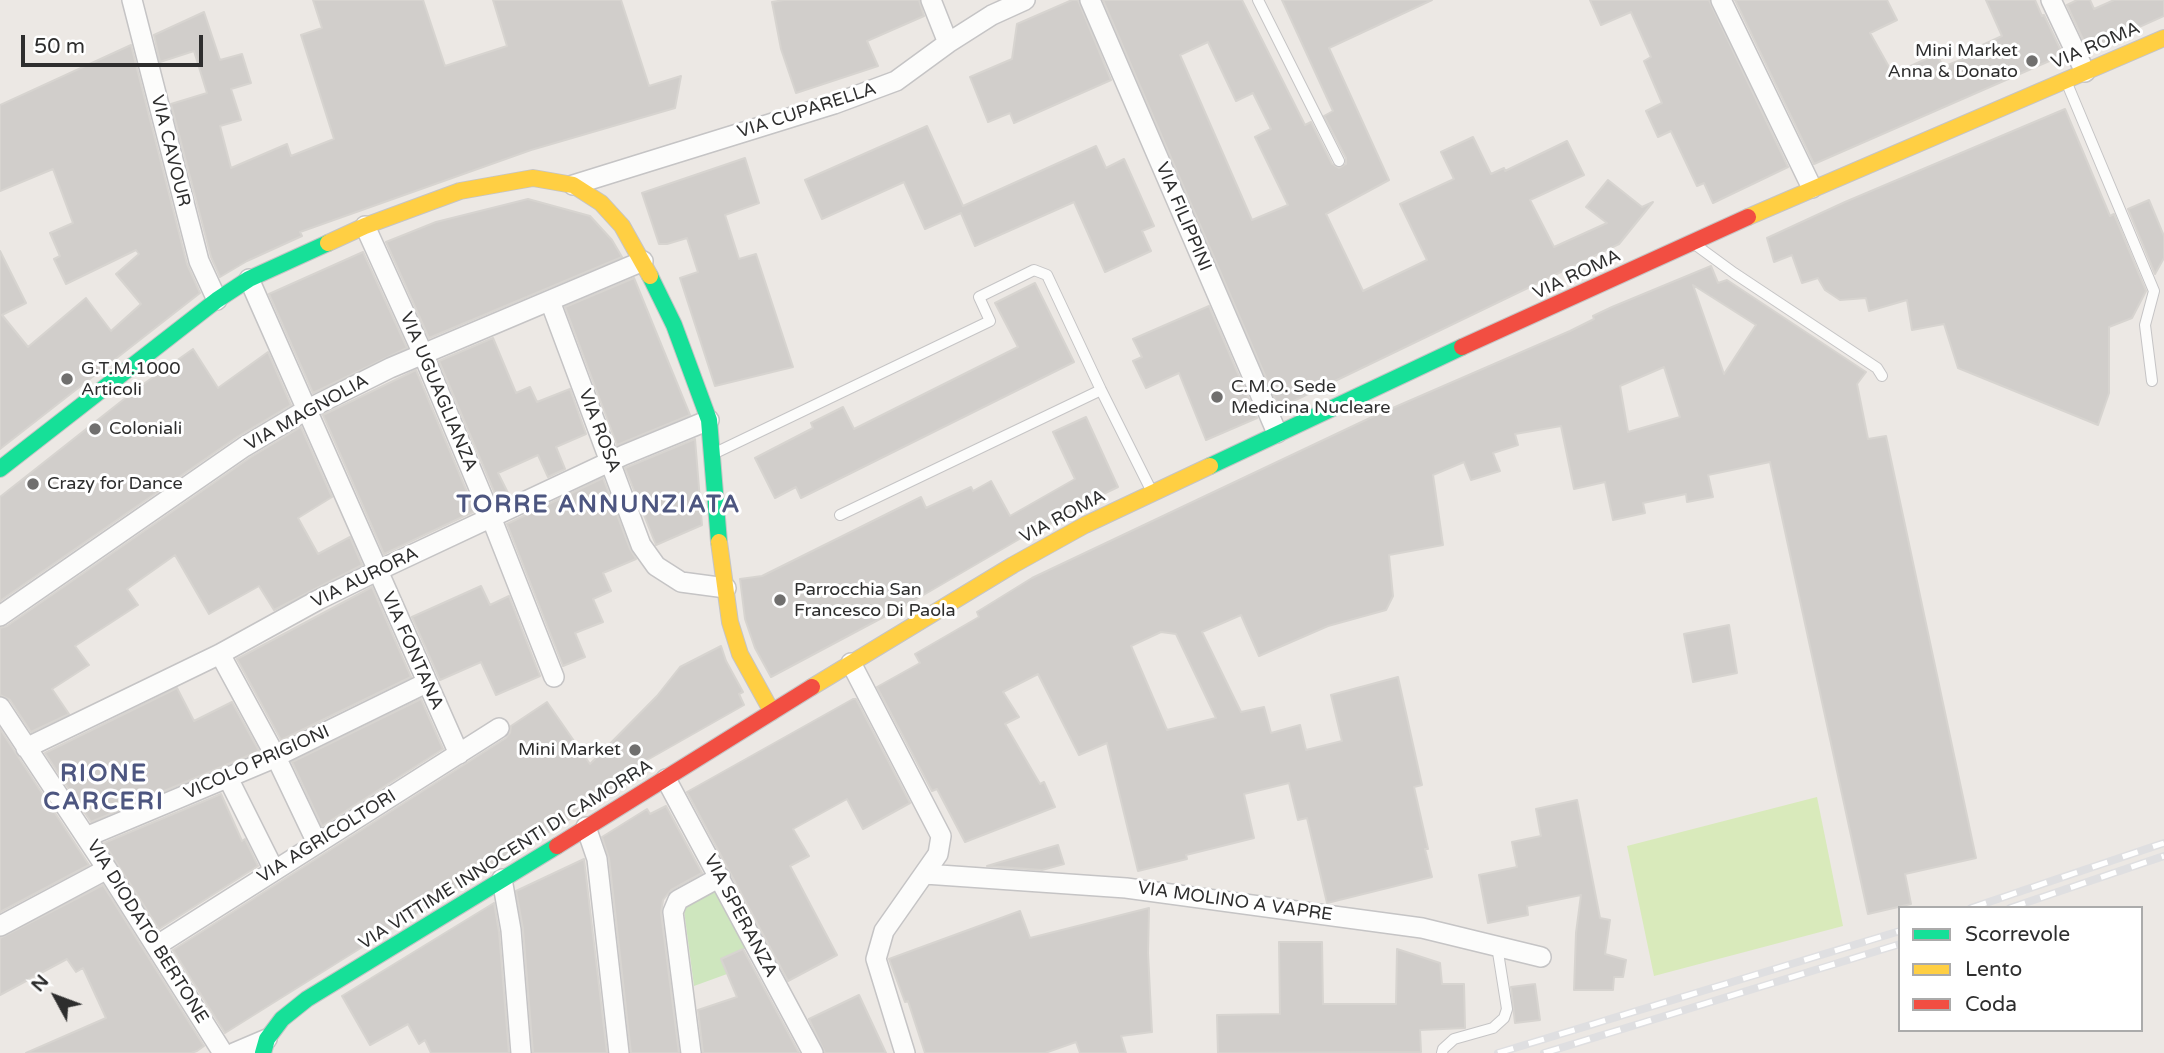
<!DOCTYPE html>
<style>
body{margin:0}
#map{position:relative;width:2164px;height:1053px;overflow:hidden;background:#ece8e4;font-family:"Varela Round",sans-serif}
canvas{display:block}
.legend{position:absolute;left:1898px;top:906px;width:245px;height:126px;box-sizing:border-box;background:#fff;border:2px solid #ababab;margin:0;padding:9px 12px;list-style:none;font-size:21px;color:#2e2e2e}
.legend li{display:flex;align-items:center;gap:14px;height:35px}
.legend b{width:35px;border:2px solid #ababab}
.north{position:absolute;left:21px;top:962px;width:70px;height:70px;-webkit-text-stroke:5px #fff;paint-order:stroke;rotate:311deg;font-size:19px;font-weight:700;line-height:28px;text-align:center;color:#2e2e2e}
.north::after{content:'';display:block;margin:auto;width:24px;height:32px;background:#2e2e2e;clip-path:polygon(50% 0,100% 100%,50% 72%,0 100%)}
.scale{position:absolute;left:21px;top:35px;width:182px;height:32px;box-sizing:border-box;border:4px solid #2e2e2e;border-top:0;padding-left:9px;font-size:21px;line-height:24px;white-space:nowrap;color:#2e2e2e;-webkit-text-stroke:5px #fff;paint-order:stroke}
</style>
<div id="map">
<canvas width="2164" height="1053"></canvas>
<ul class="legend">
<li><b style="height:9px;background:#16e098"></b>Scorrevole</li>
<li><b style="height:9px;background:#ffcf43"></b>Lento</li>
<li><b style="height:9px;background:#f24e42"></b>Coda</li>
</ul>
<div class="north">N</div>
<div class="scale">50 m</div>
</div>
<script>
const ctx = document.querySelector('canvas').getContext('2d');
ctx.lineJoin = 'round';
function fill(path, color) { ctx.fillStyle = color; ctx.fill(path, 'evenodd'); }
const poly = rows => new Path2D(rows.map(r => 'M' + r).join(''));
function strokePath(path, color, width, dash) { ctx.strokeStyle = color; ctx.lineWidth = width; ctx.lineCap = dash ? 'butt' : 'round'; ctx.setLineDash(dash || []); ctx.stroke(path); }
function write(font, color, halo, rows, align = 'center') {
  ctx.font = font + ' "Varela Round",sans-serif'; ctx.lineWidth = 6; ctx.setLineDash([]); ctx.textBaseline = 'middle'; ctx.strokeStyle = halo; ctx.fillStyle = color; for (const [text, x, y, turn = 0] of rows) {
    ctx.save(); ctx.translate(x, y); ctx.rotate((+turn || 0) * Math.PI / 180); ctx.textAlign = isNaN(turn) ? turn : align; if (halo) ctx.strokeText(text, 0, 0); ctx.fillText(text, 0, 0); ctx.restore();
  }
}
const green = poly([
 [717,885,751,946,721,959,727,974,694,986,683,903]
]);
const pitch = poly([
 [1817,797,1843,926,1654,976,1627,846]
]);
const building = poly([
 [313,0,423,0,445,66,507,46,493,0,621,0,649,86,681,76,675,108,531,150,300,232,302,236,247,261,220,277,211,257,171,104,207,93,194,51,160,62,154,35,204,12,220,60,242,54,251,83,231,89,241,120,220,126,231,168,287,144,291,156,334,139,301,35,322,28,313,0],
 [784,0,919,0,924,16,867,41,878,66,796,93,781,49,772,2,784,0],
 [1072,0,1078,0,1111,80,1014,123,1010,113,988,122,970,77,1012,59,1017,24,1072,0],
 [1103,0,1242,0,1305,125,1311,122,1332,164,1339,168,1346,164,1346,158,1324,116,1333,111,1282,0,1432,0,1329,48,1389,180,1326,214,1363,291,1427,260,1400,204,1454,179,1441,152,1473,137,1491,174,1504,168,1505,171,1567,141,1584,175,1530,200,1554,247,1607,223,1586,207,1608,180,1642,207,1653,202,1619,244,1279,408,1103,0],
 [1208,42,1236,101,1253,93,1271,129,1255,137,1288,205,1252,220,1180,55,1208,42],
 [1590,0,1709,0,1788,167,1713,203,1704,183,1697,186,1671,131,1658,137,1646,111,1662,103,1644,61,1651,57,1631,12,1601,25,1590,0],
 [1735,0,1887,0,1897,20,1870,33,1893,74,1937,54,1943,67,1980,52,1978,47,2002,36,1986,0,2035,0,2042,16,2044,15,2063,55,1814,164,1735,0],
 [2077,0,2090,0,2094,9,2114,0,2164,0,2164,16,2088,50,2067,5,2077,0],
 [131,45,187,264,200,293,0,449,0,251,26,303,2,315,28,347,86,298,111,331,141,304,116,274,139,254,136,250,66,284,54,259,60,256,50,233,73,223,53,169,0,191,0,105,131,45],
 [2065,109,2110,216,2114,214,2146,291,2132,318,2109,327,2109,393,2098,425,1958,368,1944,324,1912,330,1907,300,1869,311,1866,298,1840,300,1825,290,1818,278,1802,283,1792,255,1774,262,1767,238,1845,202,2065,109],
 [927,126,963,206,1096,146,1106,168,1124,159,1154,226,1142,231,1151,251,1105,272,1074,202,975,246,961,213,925,229,904,182,822,219,805,180,927,126],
 [745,158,759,203,725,215,739,259,756,254,793,367,715,386,680,278,698,272,687,238,667,244,659,244,642,193,745,158],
 [528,199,590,216,612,240,622,257,429,338,386,242,436,222,528,199],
 [2149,200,2164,236,2164,258,2155,274,2128,209,2149,200],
 [363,252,407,348,313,393,269,294,363,252],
 [1711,266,1718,283,1727,280,1866,372,1857,384,1868,439,1886,436,1976,858,1905,874,1911,904,1868,914,1770,462,1708,475,1713,497,1687,502,1686,494,1643,503,1645,513,1613,520,1605,482,1574,489,1561,426,1515,434,1518,445,1493,453,1500,471,1471,480,1464,462,1433,475,1443,545,1389,555,1393,596,1386,610,1328,626,1259,656,1241,615,1202,632,1241,712,1264,707,1271,733,1300,725,1306,750,1342,741,1331,695,1398,677,1422,785,1414,787,1428,849,1425,849,1432,877,1327,903,1307,818,1298,820,1289,783,1244,794,1254,838,1186,855,1187,859,1138,871,1107,743,1079,755,1038,674,1003,692,1019,717,1005,724,1040,784,1044,782,1055,807,965,842,937,789,932,791,877,687,920,663,915,654,979,617,977,612,1032,578,1372,417,1570,331,1594,319,1593,316,1612,307,1711,266],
 [1693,285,1756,325,1724,374,1693,285],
 [1664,367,1680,417,1628,432,1620,386,1664,367],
 [1161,632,1176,634,1216,718,1167,730,1131,646,1161,632],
 [634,278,690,415,617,445,565,307,634,278],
 [1035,283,1074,362,801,498,796,487,775,498,755,458,813,428,811,423,843,407,854,429,1018,347,995,303,1035,283],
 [1209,306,1257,418,1206,440,1179,373,1146,388,1133,361,1142,357,1133,339,1209,306],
 [493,338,516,393,530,387,537,402,570,389,586,434,556,447,565,469,548,477,538,455,498,473,509,495,498,501,439,361,493,338],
 [193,349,218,388,268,352,291,405,237,437,0,601,0,497,142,385,193,349],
 [416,370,475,511,384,554,323,415,416,370],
 [1086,417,1118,487,1070,510,1071,512,1029,536,1028,534,908,604,771,677,755,648,745,619,740,579,762,576,921,497,926,508,971,487,973,491,991,481,1010,516,1075,479,1053,432,1086,417],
 [301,427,332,497,298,518,318,554,350,537,362,565,274,610,259,586,209,614,175,555,127,589,138,605,75,646,89,665,52,689,69,714,31,732,10,700,0,695,0,628,7,626,251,457,301,427],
 [695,439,702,525,656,545,625,468,695,439],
 [603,478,630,549,636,559,603,573,611,591,593,599,603,622,575,633,585,657,563,666,507,524,603,478],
 [481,586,490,605,509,596,540,676,496,695,481,662,440,680,412,617,481,586],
 [372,587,411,677,281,740,237,659,372,587],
 [1729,625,1737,673,1693,682,1684,634,1729,625],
 [721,646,726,661,743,692,739,694,744,705,626,772,631,782,547,833,546,832,225,1033,173,950,506,738,510,733,511,726,547,702,590,764,657,696,680,667,721,646],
 [177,688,194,721,232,702,259,751,91,822,45,753,177,688],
 [421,699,443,749,322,826,292,762,421,699],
 [853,699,856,699,910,803,863,829,847,799,793,829,809,856,790,866,837,955,788,981,687,792,853,699],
 [0,729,89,865,0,912,0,729],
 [221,794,242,841,245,839,258,866,159,929,104,843,221,794],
 [1577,800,1600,918,1610,920,1605,954,1626,960,1623,977,1614,977,1613,990,1574,990,1576,933,1581,895,1527,906,1528,915,1488,923,1479,875,1517,867,1512,842,1541,836,1536,809,1577,800],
 [666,806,702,873,671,890,663,900,661,913,679,1053,631,1053,609,858,602,837,647,809,650,814,666,806],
 [1058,845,1064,864,1042,870,987,866,1058,845],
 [584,859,607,1053,533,1053,523,929,516,891,584,859],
 [103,885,204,1046,197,1051,191,1053,26,1053,106,1018,83,968,76,972,67,959,0,995,0,938,103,885],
 [494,903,499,932,509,1053,431,1053,425,1040,419,1044,408,1024,370,1045,342,996,494,903],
 [1149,908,1148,953,1152,1032,1121,1036,1126,1053,1080,1053,1076,1042,1045,1053,925,1053,908,1001,905,1002,889,959,1020,911,1030,938,1149,908],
 [1279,942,1322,942,1323,1004,1396,1004,1397,949,1440,963,1442,984,1464,984,1465,1028,1420,1030,1421,1052,1218,1053,1217,1015,1280,1014,1279,942],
 [743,949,799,1053,703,1053,698,1010,737,997,721,959,743,949],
 [1535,984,1540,1020,1515,1023,1511,987,1535,984],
 [859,995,886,1053,825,1053,809,1019,859,995]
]);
const lane = poly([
 [1258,0,1339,161],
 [2066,81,2154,291,2145,325,2152,381],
 [1693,243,1734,273,1877,368,1882,376],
 [713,454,990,321,979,297,1034,270,1047,275,1101,390,1152,492],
 [840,515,1101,390],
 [1442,1053,1443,1049,1454,1039,1493,1028,1504,1018,1507,1009,1497,946]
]);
const street = poly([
 [132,0,199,261,217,300],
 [931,0,948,43],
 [1090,0,1277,433],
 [1721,0,1812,188],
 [2051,0,2085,72],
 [573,185,834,104,896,81,948,43,992,15,1025,0],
 [365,226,423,354,491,517,554,677],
 [249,279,459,754],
 [550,301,641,545,656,566,681,582,726,588],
 [0,616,244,447,306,410,390,368,643,261],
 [220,654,276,757,317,843],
 [851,663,941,836,938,854,884,931,876,959,905,1053],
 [0,707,107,869,223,1053],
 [26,748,220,654,318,600,377,571,624,455,709,420],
 [228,778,274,870],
 [666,779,813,1053],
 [586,827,597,859,619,1053],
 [86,837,267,761,426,683],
 [925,874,1126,888,1422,928,1541,957],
 [502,879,511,930,521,1053],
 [0,926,107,869],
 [156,946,499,728],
 [234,1053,267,1039],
 [691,1053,673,912,678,900,720,877]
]);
const fast = poly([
 [650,276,674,325,709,420,719,542],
 [1210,466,1462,347],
 [0,469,217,300,249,279,328,243],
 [263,1053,267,1039,282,1019,307,999,557,846]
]);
const slow = poly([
 [1748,217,2164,38],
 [328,243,365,226,460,191,533,178,573,185,601,203,622,226,650,276],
 [719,542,730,622,740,654,772,712],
 [812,687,1013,565,1085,525,1210,466]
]);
const jam = poly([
 [1462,347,1748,217],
 [557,846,812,687]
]);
const rail = poly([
 [1971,908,2164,843],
 [2010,908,2164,856],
 [1498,1053,1900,931],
 [1544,1053,1900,944]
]);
const markers = [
 [2032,61,7,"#706f6e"],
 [67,379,7,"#706f6e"],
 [1217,397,7,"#706f6e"],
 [95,429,7,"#706f6e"],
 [33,484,7,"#706f6e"],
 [780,600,7,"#706f6e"],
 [635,750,7,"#706f6e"]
];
const streetNames = [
 ["VIA ROMA",2096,46,-23],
 ["VIA CUPARELLA",807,111,-18],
 ["VIA CAVOUR",170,151,76],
 ["VIA FILIPPINI",1183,217,67],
 ["VIA ROMA",1577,275,-25],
 ["VIA UGUAGLIANZA",438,392,67],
 ["VIA MAGNOLIA",307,413,-29],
 ["VIA ROSA",599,431,69],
 ["VIA ROMA",1063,517,-28],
 ["VIA AURORA",365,578,-26],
 ["VIA FONTANA",412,651,66],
 ["VICOLO PRIGIONI",257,763,-24],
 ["VIA AGRICOLTORI",327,837,-32],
 ["VIA VITTIME INNOCENTI DI CAMORRA",506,855,-32],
 ["VIA MOLINO A VAPRE",1235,902,8],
 ["VIA SPERANZA",740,916,62],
 ["VIA DIODATO BERTONE",147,932,58]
];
const poiNames = [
 ["Mini Market",2018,51,"right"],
 ["Anna & Donato",2018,72,"right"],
 ["G.T.M.1000",81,369],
 ["Articoli",81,390],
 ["C.M.O. Sede",1231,387],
 ["Medicina Nucleare",1231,408],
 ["Coloniali",109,429],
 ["Crazy for Dance",47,484],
 ["Parrocchia San",794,590],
 ["Francesco Di Paola",794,611],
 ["Mini Market",621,750,"right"]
];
const districtNames = [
 ["TORRE ANNUNZIATA",599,506],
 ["RIONE",104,775],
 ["CARCERI",104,803]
];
fill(green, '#cee6be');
fill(pitch, '#d9eabb');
fill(building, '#d1cecb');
strokePath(building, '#d7d4d0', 2);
strokePath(lane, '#c5c4c5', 12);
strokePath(street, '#c5c4c5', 22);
strokePath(fast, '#c5c4c5', 18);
strokePath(slow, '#c5c4c5', 18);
strokePath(jam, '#c5c4c5', 18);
strokePath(lane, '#fcfcfb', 10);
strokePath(street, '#fcfcfb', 19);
strokePath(fast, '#16e098', 16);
strokePath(slow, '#ffcf43', 16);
strokePath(jam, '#f24e42', 16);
strokePath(rail, '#dfdfe1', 8);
strokePath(rail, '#fff', 5, [16]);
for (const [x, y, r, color] of markers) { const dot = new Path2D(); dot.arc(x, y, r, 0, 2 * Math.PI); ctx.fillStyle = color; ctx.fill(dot); strokePath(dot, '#fff', 2.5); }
write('18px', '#2e2e2e', '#fff', streetNames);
write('18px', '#2e2e2e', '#fff', poiNames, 'left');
ctx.letterSpacing = '2px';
write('bold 24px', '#4d5680', '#fff', districtNames);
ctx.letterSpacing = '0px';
</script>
